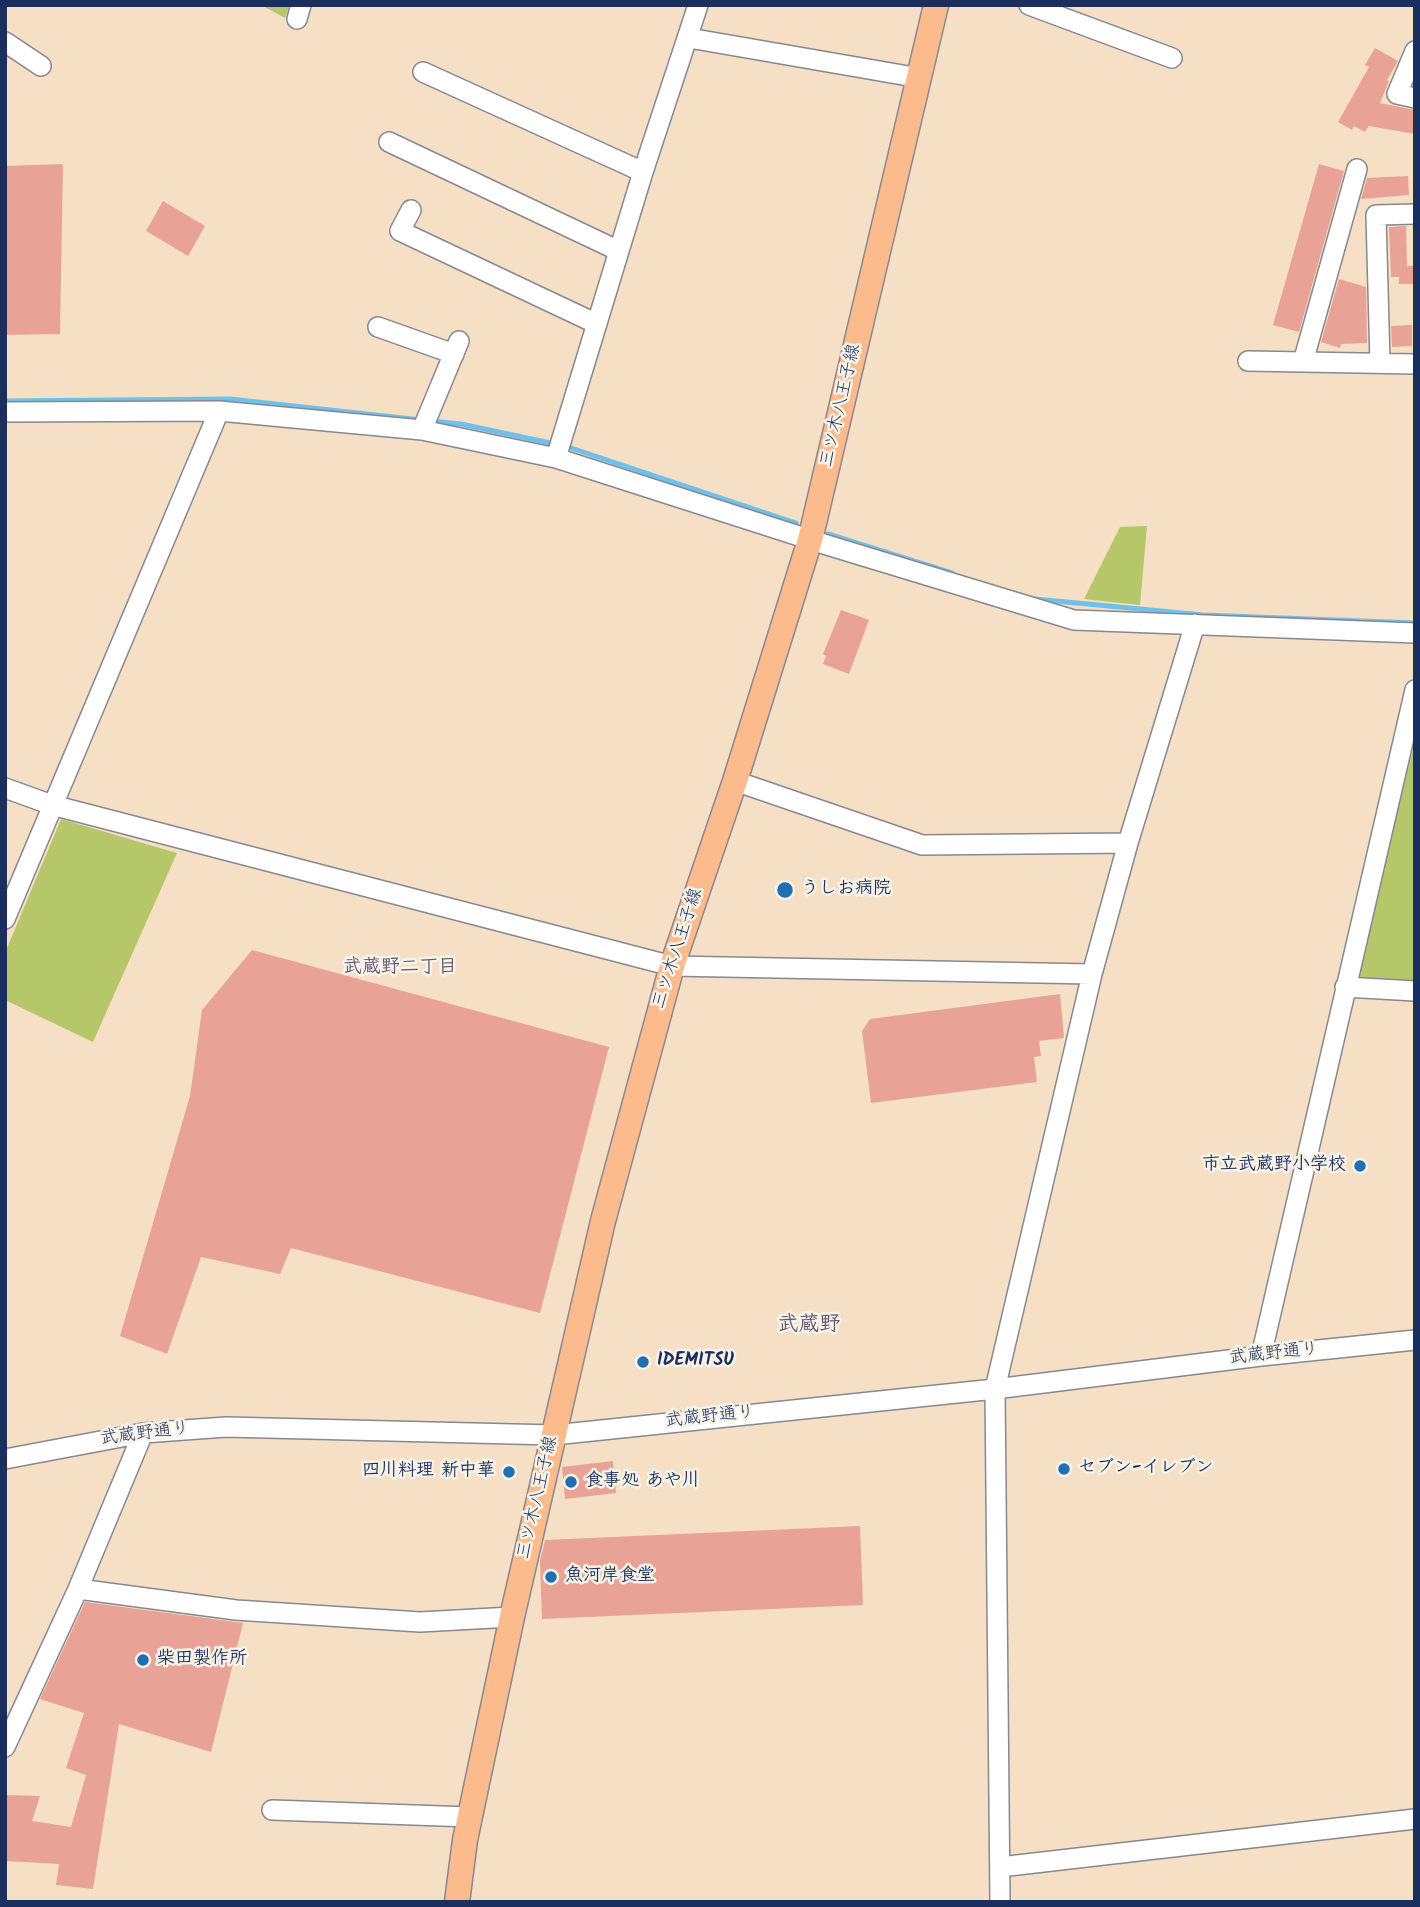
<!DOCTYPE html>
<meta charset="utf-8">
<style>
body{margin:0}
#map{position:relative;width:1420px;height:1907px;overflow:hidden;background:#f5dfc5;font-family:Kalam,sans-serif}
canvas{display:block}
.frame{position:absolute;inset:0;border:7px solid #1b2f5e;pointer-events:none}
</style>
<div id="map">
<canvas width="1420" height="1907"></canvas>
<div class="frame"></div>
</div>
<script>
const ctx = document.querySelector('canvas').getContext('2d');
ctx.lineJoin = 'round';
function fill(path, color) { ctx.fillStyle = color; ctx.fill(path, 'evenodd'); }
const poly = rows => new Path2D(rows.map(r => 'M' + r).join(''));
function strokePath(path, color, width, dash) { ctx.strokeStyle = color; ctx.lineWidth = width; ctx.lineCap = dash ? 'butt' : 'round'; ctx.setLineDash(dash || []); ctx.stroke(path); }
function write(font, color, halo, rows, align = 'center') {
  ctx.font = font + ' Kalam,"Klee One",sans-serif'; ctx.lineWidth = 5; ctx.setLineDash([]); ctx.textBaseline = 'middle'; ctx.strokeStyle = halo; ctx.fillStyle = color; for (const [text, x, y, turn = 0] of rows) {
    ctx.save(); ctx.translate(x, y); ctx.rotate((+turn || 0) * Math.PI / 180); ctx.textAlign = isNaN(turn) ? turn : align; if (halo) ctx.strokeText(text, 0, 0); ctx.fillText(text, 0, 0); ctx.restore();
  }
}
const green = poly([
 [261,5,290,5,285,18],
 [1147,526,1140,605,1084,599,1120,527],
 [1415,741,1415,981,1355,978],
 [61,819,177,853,93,1042,5,1000,5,953]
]);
const stream = poly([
 [5,401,230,399,421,420],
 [431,421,461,424,555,444],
 [565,446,796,523],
 [828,534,952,573],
 [1035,599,1203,615,1415,623]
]);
const building = poly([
 [1375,48,1398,61,1387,80,1389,81,1380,103,1415,110,1415,134,1369,126,1365,132,1354,126,1352,130,1338,122,1369,67,1365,65],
 [63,164,60,334,5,335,5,166],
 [1319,164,1344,171,1299,332,1273,325],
 [1408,176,1409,195,1361,199,1367,178],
 [163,201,205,226,188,256,146,231],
 [1406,226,1407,266,1415,266,1415,284,1399,284,1399,277,1391,277,1389,227],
 [1339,279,1366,287,1367,343,1341,344,1340,348,1321,342],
 [1412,325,1412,346,1392,347,1391,326],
 [841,610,869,620,849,674,823,664,826,656,823,654],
 [252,950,609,1047,540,1313,291,1248,280,1274,201,1257,167,1354,120,1336,190,1096,202,1010],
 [1060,994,1064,1038,1039,1041,1041,1056,1034,1057,1037,1082,871,1103,862,1031,870,1019],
 [613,1461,616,1493,565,1499,562,1467],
 [860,1526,863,1605,542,1619,540,1561,545,1540],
 [85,1602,243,1623,211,1752,119,1724,93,1889,56,1885,59,1864,5,1861,5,1795,40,1796,32,1821,71,1827,86,1775,66,1768,84,1713,40,1699]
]);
const minor = poly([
 [1029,5,1172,58],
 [297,19,301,5],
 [689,38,920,78],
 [5,42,41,66],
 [1415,51,1397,94,1415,98],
 [423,72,643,172],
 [389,142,619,251],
 [411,210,400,231,597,324],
 [378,327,454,354],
 [1248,361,1415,364],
 [1303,362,1357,169],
 [1380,363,1376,215,1415,214],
 [5,412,219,411,422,430,556,458,827,545,1074,620,1415,633],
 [422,430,459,341],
 [556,458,643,172,698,5],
 [735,781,922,845,1128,843],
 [5,788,52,805,672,966,1092,974],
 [5,919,219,411],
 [1345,987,1415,991],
 [1261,1356,1415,690],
 [5,1459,143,1433,226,1427,554,1435,995,1389,1261,1356,1415,1340],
 [78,1589,236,1610,420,1622,512,1617],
 [5,1747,78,1589,143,1433],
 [272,1810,470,1817],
 [1000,1867,1415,1819],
 [1000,1902,995,1389,1092,974,1128,843,1195,624]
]);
const major = poly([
 [457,1902,465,1840,512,1617,603,1221,672,966,735,781,810,540,936,5]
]);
const markers = [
 [785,890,9,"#1f6fb2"],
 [1360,1166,7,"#1f6fb2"],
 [643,1362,7,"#1f6fb2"],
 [1064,1469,7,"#1f6fb2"],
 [509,1472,7,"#1f6fb2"],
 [571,1482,7,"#1f6fb2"],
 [551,1577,7,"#1f6fb2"],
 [143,1660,7,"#1f6fb2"]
];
const streetNames = [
 ["三ツ木八王子線",842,406,-77],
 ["三ツ木八王子線",679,949,-72],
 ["武蔵野通り",1274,1355,-6],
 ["武蔵野通り",710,1418,-6],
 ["武蔵野通り",145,1435,-7],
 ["三ツ木八王子線",539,1498,-77]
];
const poiNames = [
 ["うしお病院",801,890],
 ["市立武蔵野小学校",1346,1166,"right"],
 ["IDEMITSU",657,1362],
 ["セブン-イレブン",1078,1469],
 ["四川料理 新中華",495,1472,"right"],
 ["食事処 あや川",585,1482],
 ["魚河岸食堂",565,1577],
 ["柴田製作所",157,1660]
];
const neighbourhoodNames = [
 ["武蔵野二丁目",400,969]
];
const quarterNames = [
 ["武蔵野",809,1326]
];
fill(green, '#b6c769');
strokePath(stream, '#6ec1ea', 5);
fill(building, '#e9a396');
strokePath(minor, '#888792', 22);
strokePath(major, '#888792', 27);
strokePath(minor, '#fff', 19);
strokePath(major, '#fbbb8d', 24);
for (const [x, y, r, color] of markers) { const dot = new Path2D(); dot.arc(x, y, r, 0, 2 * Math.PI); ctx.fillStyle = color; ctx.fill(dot); strokePath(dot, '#f7f3e8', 2.5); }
write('18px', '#1b2f5e', '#f7f3e8', streetNames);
write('bold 18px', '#1b2f5e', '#f7f3e8', poiNames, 'left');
write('bold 19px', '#635872', '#f7f3e8', neighbourhoodNames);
write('bold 21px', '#635872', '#f7f3e8', quarterNames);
</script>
